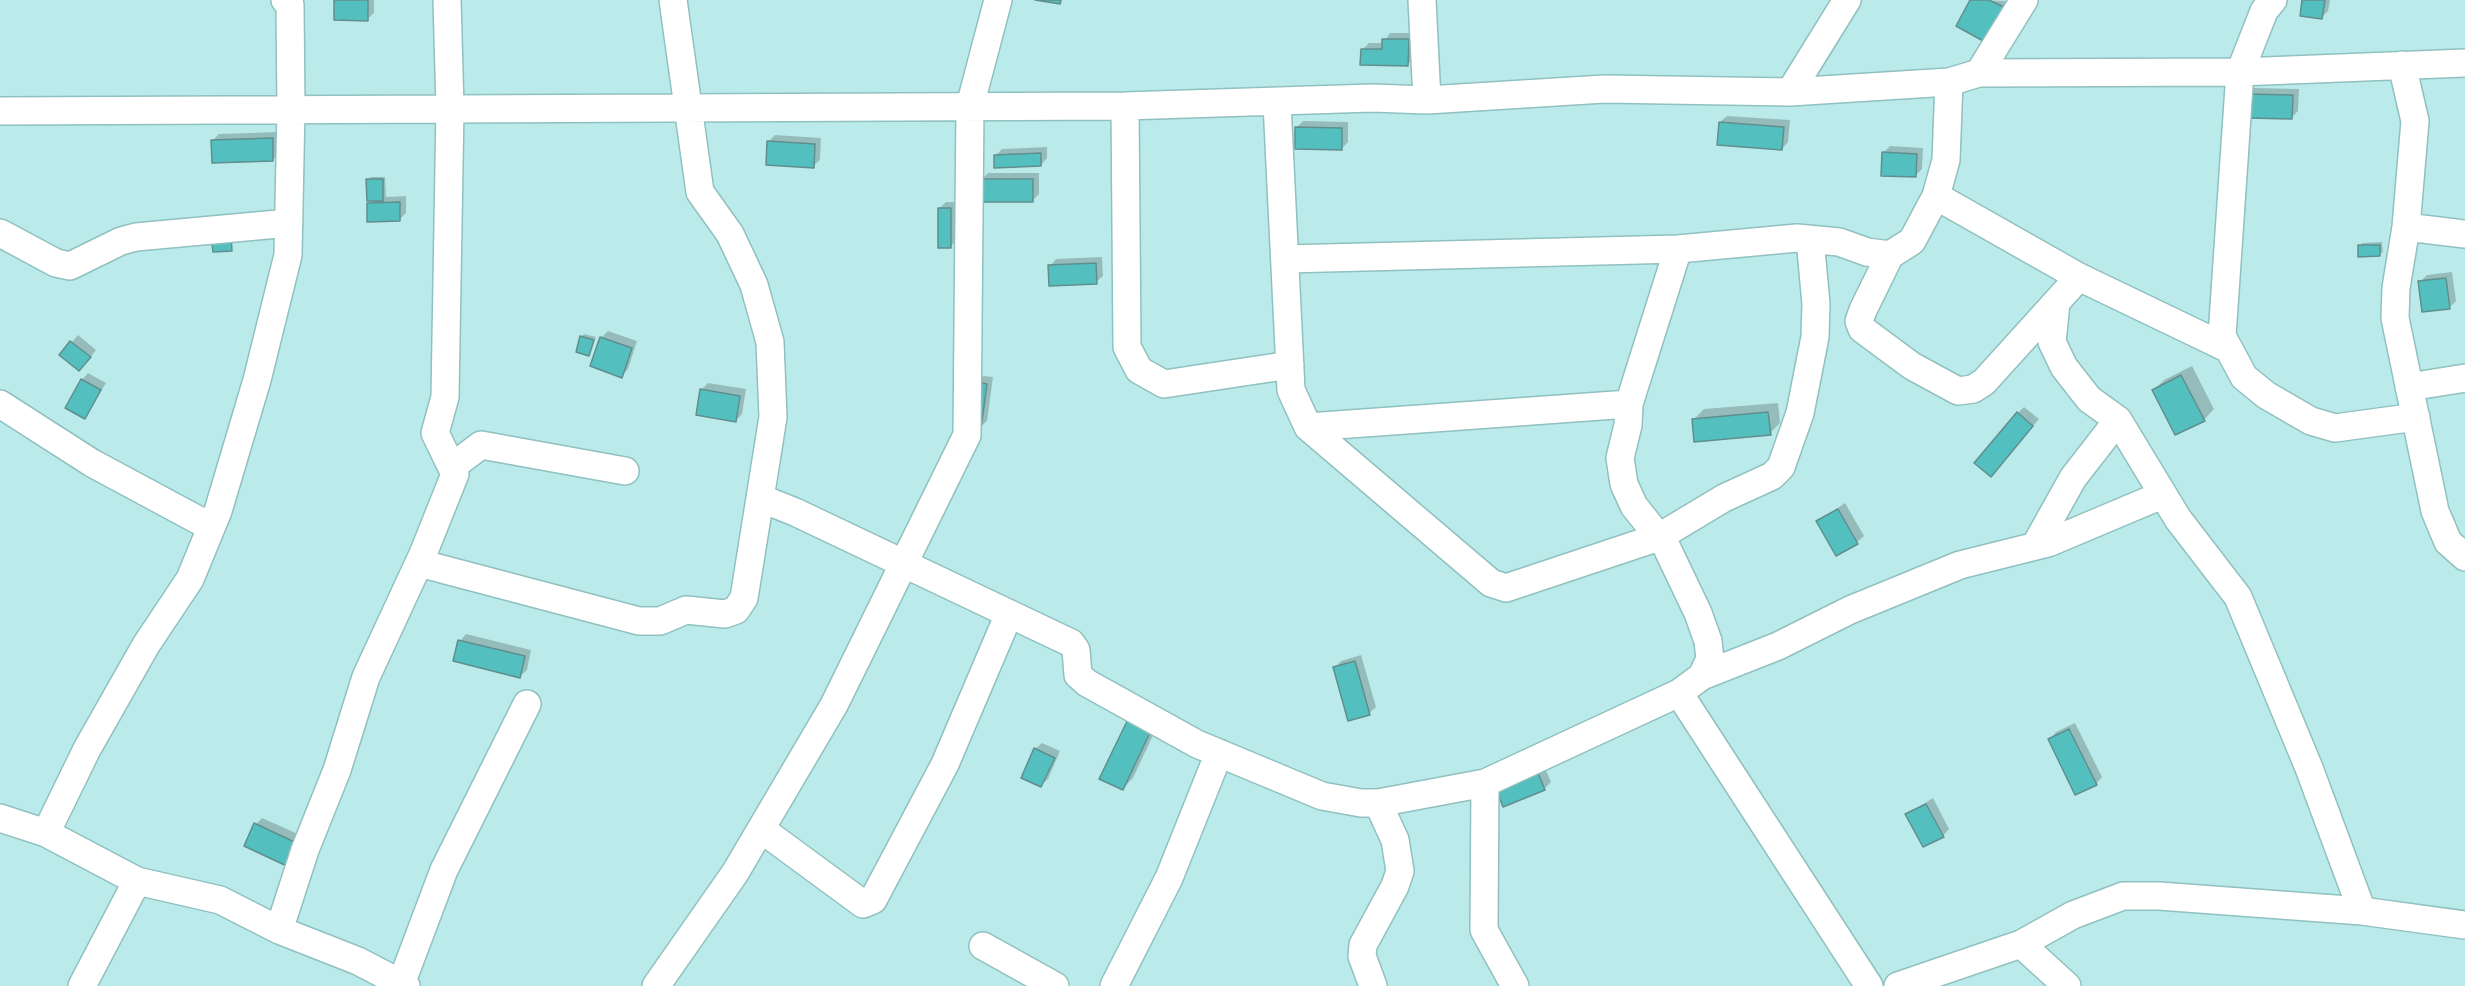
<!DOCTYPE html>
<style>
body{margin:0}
canvas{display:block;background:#baebea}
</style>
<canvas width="2465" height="986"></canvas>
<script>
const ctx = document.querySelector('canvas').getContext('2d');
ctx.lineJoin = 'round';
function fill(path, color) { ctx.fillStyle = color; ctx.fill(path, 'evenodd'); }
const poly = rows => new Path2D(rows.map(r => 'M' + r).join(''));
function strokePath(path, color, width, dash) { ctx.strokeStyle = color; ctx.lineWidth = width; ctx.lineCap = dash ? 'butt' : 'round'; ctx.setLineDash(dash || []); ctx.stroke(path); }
const shadow = poly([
 [336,0,374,0,374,13,367,19],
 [1972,0,2009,1,1992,34],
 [2304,0,2330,0,2328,11,2322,17],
 [1390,33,1415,33,1414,58,1408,64,1362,50,1369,43,1383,43],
 [2254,88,2299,89,2298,111,2292,117,2248,95],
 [1727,116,1790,120,1788,142,1782,149,1720,122],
 [1303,121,1348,122,1348,142,1341,149,1297,127],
 [279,132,279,153,273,160,213,140,219,134],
 [775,135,821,138,820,160,813,166,768,142],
 [1890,146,1923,148,1922,169,1916,175,1883,153],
 [1047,147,1047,158,1041,165,995,156,1002,149],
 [988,173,1039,173,1039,194,1032,201,982,179],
 [371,177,385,177,386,197,406,196,406,213,399,220,368,204,373,199,368,180],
 [946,202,957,202,957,240,950,247,940,208],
 [2382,242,2383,252,2380,254,2360,246,2362,243],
 [1102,257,1103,276,1096,282,1050,266,1056,259],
 [2452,272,2456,301,2449,308,2420,282,2427,275],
 [608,331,637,341,628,369,621,376,601,338],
 [584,334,596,337,589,354,581,337],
 [78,335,96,350,86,363,61,355],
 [2192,366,2214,409,2204,420,2154,390,2164,380],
 [88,373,106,383,85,417,82,380],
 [983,376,993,377,987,421,980,427,977,383],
 [708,383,746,389,742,414,735,421,701,390],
 [1778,403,1780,423,1770,433,1693,420,1704,409],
 [2024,407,2039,419,1997,469,2018,413],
 [1845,503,1864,536,1857,542,1818,521],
 [466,634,531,650,527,670,520,676,460,641],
 [1361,655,1376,707,1369,713,1334,668,1341,661],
 [1163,714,1133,778,1123,788,1101,778],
 [2075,723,2102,777,2096,784,2050,739,2056,732],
 [1042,743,1060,751,1048,779,1041,785,1035,749],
 [1541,758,1551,782,1544,789,1504,805],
 [1933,798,1949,829,1943,836,1907,814],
 [262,818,307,838,297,859,256,824]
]);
const building = poly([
 [334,0,368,0,368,21,334,20,334,0],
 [1035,0,1061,0,1060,4,1035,0],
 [1970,0,1989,0,2004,7,1985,42,1956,26,1970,0],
 [2302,0,2325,0,2322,19,2300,16,2302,0],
 [1382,39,1409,39,1408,66,1360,65,1361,49,1382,49,1382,39],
 [2246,94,2293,95,2292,119,2246,118,2246,94],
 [1719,122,1784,127,1782,150,1717,145,1719,122],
 [1295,127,1342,128,1342,150,1295,149,1295,127],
 [273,138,273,161,212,163,211,140,273,138],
 [767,141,815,144,814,168,766,165,767,141],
 [1882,152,1917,154,1916,177,1881,176,1882,152],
 [1041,153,1041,166,994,168,994,155,1041,153],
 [366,179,383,179,383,201,367,201,366,179],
 [980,179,1033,179,1033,202,980,202,980,179],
 [400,202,400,221,367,222,367,203,400,202],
 [938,208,951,208,951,248,938,248,938,208],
 [231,235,232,251,213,252,211,236,231,235],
 [2358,245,2380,245,2380,256,2358,257,2358,245],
 [1096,263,1097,284,1049,286,1048,265,1096,263],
 [2446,278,2450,309,2422,312,2418,281,2446,278],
 [580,336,594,340,589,356,576,352,580,336],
 [600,337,632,348,622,378,590,366,600,337],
 [70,341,91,357,79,371,59,355,70,341],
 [2181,375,2205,421,2175,435,2152,390,2181,375],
 [81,379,101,390,85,419,65,408,81,379],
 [975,382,987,384,981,429,969,427,975,382],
 [700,389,740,396,736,422,696,415,700,389],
 [1768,412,1771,435,1694,442,1692,419,1768,412],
 [2017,412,2033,426,1991,477,1974,463,2017,412],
 [1838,509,1858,544,1836,556,1816,521,1838,509],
 [458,640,525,656,520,678,453,661,458,640],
 [1355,661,1370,715,1348,721,1333,667,1355,661],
 [1131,713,1154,724,1123,790,1099,779,1131,713],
 [2069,729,2097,785,2075,795,2048,739,2069,729],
 [1034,748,1055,758,1041,787,1021,778,1034,748],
 [1534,763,1545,790,1503,807,1493,780,1534,763],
 [1926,804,1944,837,1923,847,1905,814,1926,804],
 [254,823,301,845,291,868,244,846,254,823]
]);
const minor = poly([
 [1422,0,1427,100],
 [2273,0,2264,11,2240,72,2222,336,2244,377,2266,395,2311,421,2335,428,2416,417],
 [2402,65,2415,121,2406,227,2396,288,2395,318,2435,511,2448,542,2465,557],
 [1979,73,2024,0],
 [1949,82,1946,160,1936,196,1912,241,1890,255,1863,310,1859,321,1862,329,1912,366,1958,391,1973,389,1984,382,2079,277],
 [1790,92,1847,0],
 [1277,103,1291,390,1308,427,1629,404],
 [1125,106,1127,347,1139,370,1164,384,1290,365],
 [0,111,1125,106,1372,98,1427,100,1604,89,1790,92,1949,82,1979,73,2240,72,2465,63],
 [1936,196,2079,277,2229,349],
 [2406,227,2465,234],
 [0,233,56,263,70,266,121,241,136,237,289,223],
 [1678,249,1629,404,1628,425,1620,458,1624,484,1634,506,1666,546,1698,613,1708,641,1710,659,1702,676],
 [1286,259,1678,249,1797,238,1839,242,1867,252,1890,255],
 [2056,303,2052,342,2064,367,2089,399,2118,420,2178,519,2238,597,2309,768,2362,911],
 [2409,387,2465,378],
 [0,404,92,463,211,527],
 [1308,427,1491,583,1506,588,1659,537,1724,498,1772,476,1781,467,1800,413,1815,337,1816,304,1810,239],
 [453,466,481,445,625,471],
 [760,498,795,512,1071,643,1076,650,1078,675,1087,683,1197,744,1322,796,1361,803,1378,803,1485,783,1679,693,1702,676,1778,646,1850,610,1960,565,2048,543,2162,495],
 [2035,546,2073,478,2118,420],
 [419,563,639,621,660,621,686,610,725,614,736,610,744,598,773,417,770,342,754,285,730,234,700,192,673,0],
 [1679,693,1869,986],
 [1485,783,1484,930,1515,986],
 [0,818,46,833,137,881,220,900,279,930,358,961,406,986],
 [761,829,863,904,873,900,945,764,1009,614],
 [46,833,87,749,146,645,190,579,218,511,257,380,288,255,291,109,290,5,285,0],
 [279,930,305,850,337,770,366,677,423,554,455,474,435,433,445,397,450,108,447,0],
 [2021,944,2067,986],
 [983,946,1055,986],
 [401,984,444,870,527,704],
 [82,986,137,881],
 [656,986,735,873,834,705,967,435,970,106,998,0],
 [1114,986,1169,878,1219,753],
 [1373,986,1362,956,1363,945,1395,886,1400,871,1395,840,1378,803],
 [1898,986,2021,944,2073,915,2123,896,2159,896,2362,911,2465,925]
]);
fill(shadow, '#0003');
fill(building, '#54bfbf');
strokePath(building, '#608e8e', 1.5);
strokePath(minor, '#90c0bf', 30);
strokePath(minor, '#fff', 27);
</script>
